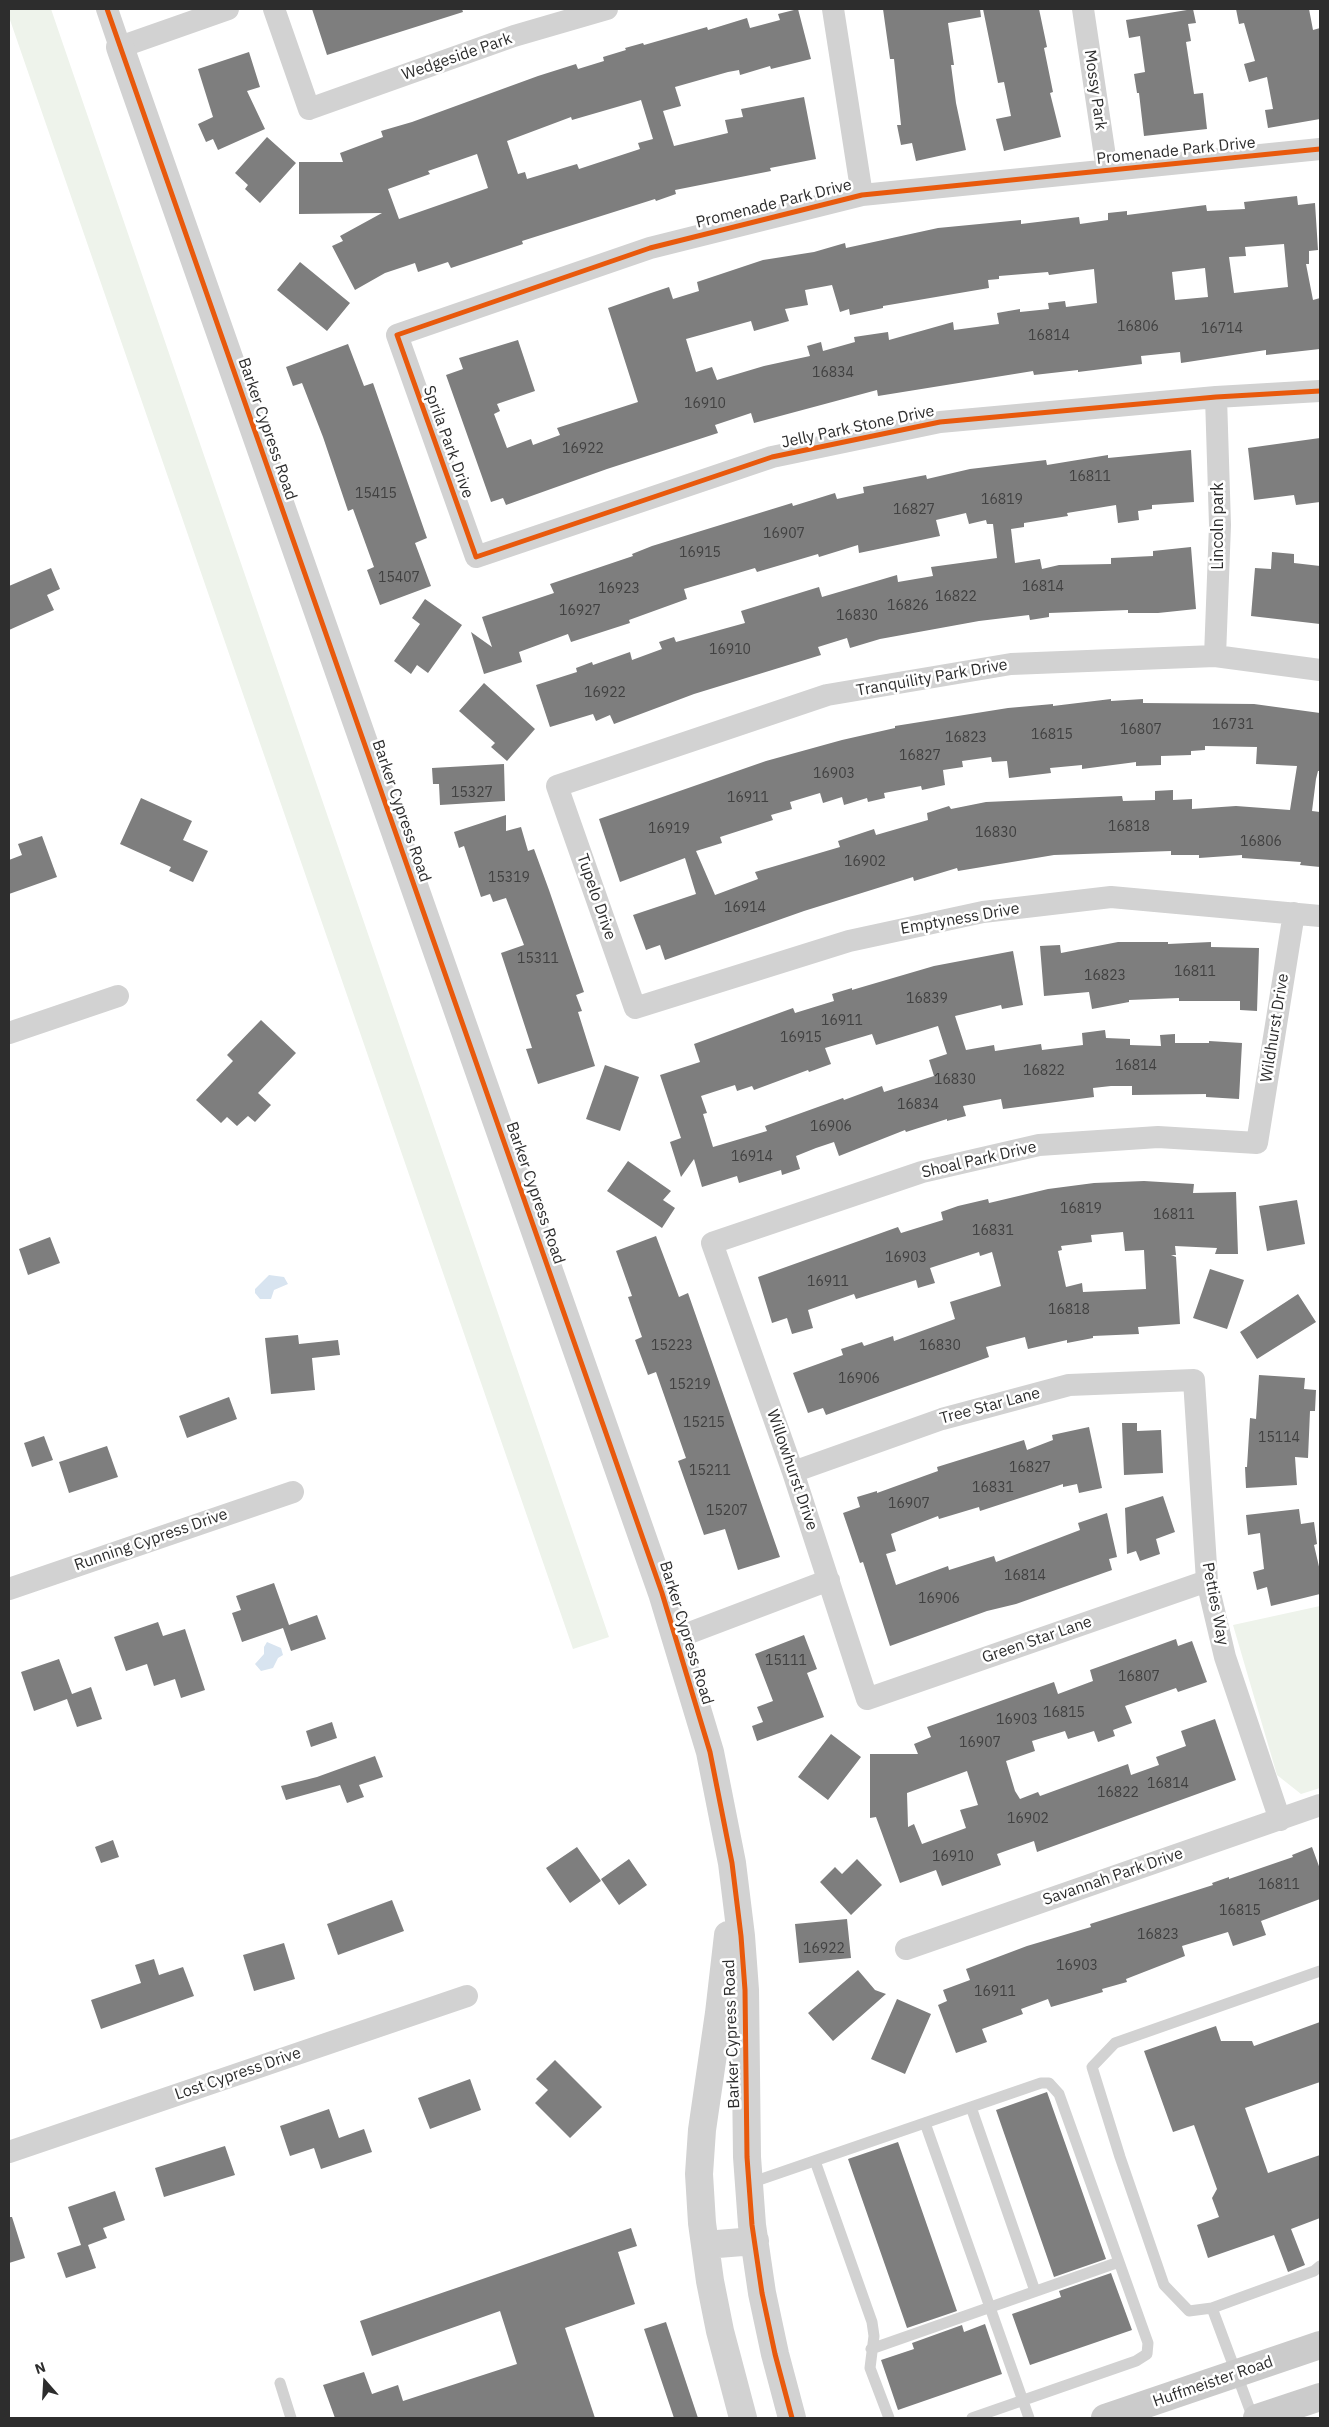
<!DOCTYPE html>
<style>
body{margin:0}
#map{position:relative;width:1329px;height:2427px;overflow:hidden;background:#fff;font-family:"IBM Plex Sans",sans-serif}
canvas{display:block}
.frame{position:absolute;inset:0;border:10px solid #2d2d2d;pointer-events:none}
.north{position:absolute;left:20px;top:2357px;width:50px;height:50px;-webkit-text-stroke:4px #fff;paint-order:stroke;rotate:341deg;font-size:14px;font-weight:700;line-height:20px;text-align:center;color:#2d2d2d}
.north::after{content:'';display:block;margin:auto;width:18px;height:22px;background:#2d2d2d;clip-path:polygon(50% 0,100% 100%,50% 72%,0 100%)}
</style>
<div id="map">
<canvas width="1329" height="2427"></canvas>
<div class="frame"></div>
<div class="north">N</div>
</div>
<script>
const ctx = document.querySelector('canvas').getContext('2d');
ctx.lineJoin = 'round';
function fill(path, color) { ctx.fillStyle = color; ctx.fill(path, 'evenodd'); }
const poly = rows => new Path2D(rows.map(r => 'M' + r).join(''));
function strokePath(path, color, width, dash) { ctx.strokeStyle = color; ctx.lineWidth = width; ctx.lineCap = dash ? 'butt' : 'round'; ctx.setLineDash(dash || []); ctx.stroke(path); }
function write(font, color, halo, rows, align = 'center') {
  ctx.font = font + ' "IBM Plex Sans",sans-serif'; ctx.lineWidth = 5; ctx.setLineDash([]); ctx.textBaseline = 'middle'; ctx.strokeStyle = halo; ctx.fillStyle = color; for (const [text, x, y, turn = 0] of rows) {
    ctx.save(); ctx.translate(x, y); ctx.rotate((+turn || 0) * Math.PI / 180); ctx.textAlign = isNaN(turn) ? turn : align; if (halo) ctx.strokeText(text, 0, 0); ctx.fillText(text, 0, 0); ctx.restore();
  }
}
const green = poly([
 [9,9,51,9,609,1637,573,1649,9,17],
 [1320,1606,1320,1788,1301,1794,1277,1775,1233,1625]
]);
const water = poly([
 [269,1275,284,1277,288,1284,274,1290,271,1299,260,1299,255,1293,255,1289],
 [267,1642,281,1648,283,1655,278,1658,273,1668,261,1671,255,1664,264,1654,264,1647]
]);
const building = poly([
 [312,9,462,9,463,12,327,55],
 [798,9,811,59,771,69,770,66,740,75,739,70,728,72,675,87,681,106,663,111,674,146,728,133,725,120,743,117,741,109,804,97,816,159,770,168,771,171,675,190,676,194,656,201,655,199,522,241,523,244,451,268,448,262,418,272,415,263,385,273,355,290,332,246,343,241,340,236,382,213,299,214,299,162,343,162,340,153,383,137,381,131,412,122,538,76,576,64,578,69,604,61,603,57,626,50,625,48,643,43,644,45,707,27,708,30,747,18,750,28,780,20,778,14],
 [641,100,653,139,638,143,640,149,579,169,577,164,527,179,525,172,518,174,507,141,571,117,572,120],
 [477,154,488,188,399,219,388,189,430,174,428,171],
 [883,9,980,9,981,17,948,23,954,65,951,65,956,103,966,150,916,161,912,143,901,145,897,125,901,125,894,59,890,59],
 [983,9,1039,9,1047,47,1044,48,1053,92,1050,93,1061,137,1004,151,996,119,1011,116,1004,82,998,83],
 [1193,9,1196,23,1188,24,1191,41,1186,42,1194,94,1203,93,1207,129,1144,136,1139,93,1137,93,1134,74,1145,72,1140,36,1129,38,1126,20],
 [1236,9,1309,9,1313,30,1320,28,1320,119,1268,128,1265,110,1273,109,1267,77,1249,82,1244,64,1255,61,1244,23,1239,24],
 [249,52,260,87,247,91,265,129,218,150,213,139,206,142,198,124,213,117,198,69],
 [267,137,296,163,260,203,245,189,248,185,235,173],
 [1297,196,1298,205,1315,203,1318,250,1309,251,1309,264,1306,264,1313,300,1320,298,1320,349,1266,355,1266,350,1181,363,1180,352,1141,356,1142,364,1078,372,1078,370,1034,375,1033,371,878,396,877,390,754,423,751,413,715,425,718,433,607,469,506,505,503,498,491,502,446,375,463,369,459,358,518,340,535,391,497,404,500,411,494,414,507,448,531,439,533,445,560,435,557,428,638,402,608,308,651,293,669,287,673,299,699,291,697,282,763,260,814,252,845,243,846,248,938,228,1021,220,1021,224,1079,217,1080,224,1108,220,1108,213,1127,211,1127,215,1206,205,1207,211,1245,209,1244,202],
 [1284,244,1288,287,1234,293,1229,257,1246,256,1245,247],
 [1205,268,1208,297,1175,300,1172,272],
 [1094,269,1097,303,1066,307,1065,301,1048,303,1049,309,1020,312,1020,309,997,313,999,324,954,330,953,322,889,340,888,332,854,337,855,342,823,351,821,342,807,346,810,356,764,366,717,380,712,367,696,372,686,339,751,321,754,331,789,321,785,309,808,305,805,290,832,285,840,312,849,309,850,315,883,308,883,306,989,288,988,280,999,279,999,276,1048,272,1049,275],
 [300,262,350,303,327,331,277,290],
 [348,344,364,386,373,383,427,538,415,543,431,586,380,605,367,570,374,567,353,509,348,511,323,437,302,383,293,386,286,367],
 [1320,438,1320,502,1296,505,1294,495,1254,500,1248,448],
 [1191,450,1194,502,1152,505,1152,509,1138,511,1139,520,1118,523,1116,505,1067,513,1068,516,1024,523,1024,527,1011,529,1015,563,1040,559,1042,569,1059,565,1111,564,1111,558,1153,556,1153,551,1191,547,1196,609,1158,613,1128,613,1128,610,1049,613,1049,617,1030,620,1029,615,979,621,880,639,850,648,847,638,818,647,821,655,694,694,614,724,610,715,596,721,593,714,550,727,536,685,577,672,576,668,592,662,593,665,630,652,632,660,662,649,659,642,674,637,676,642,745,623,741,611,819,587,822,597,897,575,898,582,933,576,931,567,997,558,993,524,987,524,986,520,969,524,966,513,936,520,940,536,859,553,858,545,819,557,818,554,757,572,755,568,684,589,687,599,629,620,630,623,571,642,568,634,519,652,522,662,484,674,471,632,492,647,482,617,554,593,550,584,633,556,632,554,652,546,792,503,793,506,835,493,837,499,864,493,863,487,926,475,927,479,970,469,1046,460,1047,465,1108,455,1108,458],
 [1272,552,1294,554,1294,563,1320,566,1320,624,1251,616,1255,568,1271,569],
 [51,568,60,589,47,595,54,610,9,630,9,586],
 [425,599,462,625,428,673,417,665,411,674,394,661,420,624,412,618],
 [484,683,535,729,507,761,491,747,495,743,459,711],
 [1111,699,1111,701,1143,699,1143,703,1254,704,1320,713,1320,771,1318,771,1316,779,1312,811,1320,812,1320,867,1300,865,1301,862,1242,858,1242,855,1199,858,1199,855,1171,855,1171,851,1054,855,958,871,957,868,914,881,913,877,804,911,665,960,660,945,646,950,633,915,696,894,685,858,620,882,599,819,766,761,842,740,895,728,895,726,1008,708,1053,704,1053,706],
 [1205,746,1257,747,1256,764,1297,766,1290,810,1236,806,1192,809,1192,799,1173,800,1173,790,1155,791,1155,800,1123,801,1122,796,986,802,951,809,949,806,927,813,928,820,876,835,874,829,838,841,840,847,755,872,758,879,715,895,696,851,722,843,720,837,773,820,771,815,792,809,790,802,820,793,823,803,842,797,844,805,867,798,868,802,885,798,884,793,921,786,922,790,945,785,943,770,963,767,962,761,991,757,992,762,1007,761,1009,778,1051,773,1050,768,1082,765,1082,769,1136,762,1136,766,1161,765,1161,756,1191,755,1191,751,1205,750],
 [504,764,505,801,440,805,439,784,433,784,432,768],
 [141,798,192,821,183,840,208,851,193,882,169,871,171,867,120,844],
 [506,815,506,831,521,827,528,851,534,849,549,890,584,992,576,995,582,1011,578,1012,595,1066,538,1084,526,1049,532,1048,501,953,524,945,506,898,493,902,490,894,481,897,464,846,459,848,454,832],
 [42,836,57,877,9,894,9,860,22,855,18,844],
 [1118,942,1168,942,1168,944,1211,942,1211,947,1259,948,1257,1011,1240,1010,1240,1001,1179,1001,1179,998,1129,1000,1129,1002,1092,1009,1089,992,1044,996,1040,946,1060,945,1061,953],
 [1013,951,1023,1005,1002,1009,1001,1005,955,1016,966,1050,994,1045,995,1051,1041,1044,1042,1050,1083,1045,1082,1033,1105,1030,1106,1038,1130,1039,1130,1045,1161,1046,1160,1035,1175,1034,1175,1043,1209,1043,1209,1041,1242,1043,1239,1099,1206,1097,1206,1094,1132,1095,1132,1086,1111,1086,1093,1088,1094,1097,1003,1109,1001,1099,963,1106,966,1116,947,1121,947,1119,906,1132,905,1130,839,1156,834,1142,816,1148,796,1156,800,1169,782,1175,781,1170,739,1183,737,1176,702,1187,694,1159,681,1177,670,1142,681,1138,660,1075,700,1062,694,1044,793,1008,795,1013,834,1001,832,994,852,988,852,990,934,966],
 [938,1026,947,1054,929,1060,934,1076,884,1092,882,1086,844,1100,843,1098,765,1126,767,1131,713,1147,703,1114,707,1113,701,1096,735,1085,737,1091,752,1086,754,1090,808,1070,809,1072,831,1064,825,1048,872,1034,876,1045],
 [261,1020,296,1053,258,1093,271,1105,255,1122,248,1116,237,1126,227,1117,221,1123,196,1100,233,1061,227,1055],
 [605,1065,639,1077,620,1131,586,1119],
 [628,1161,671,1191,663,1200,675,1208,662,1228,607,1191],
 [1144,1181,1194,1184,1193,1193,1236,1192,1238,1254,1215,1254,1217,1248,1175,1246,1176,1255,1171,1255,1176,1257,1180,1324,1138,1327,1139,1334,1093,1336,1093,1338,1067,1343,1067,1340,1028,1349,1025,1337,986,1347,989,1357,826,1415,823,1408,808,1413,793,1373,843,1355,841,1349,862,1342,864,1346,893,1336,894,1341,955,1319,950,1302,1001,1286,992,1252,980,1256,979,1252,930,1268,935,1283,918,1288,916,1280,856,1299,854,1294,808,1310,813,1328,792,1334,787,1318,772,1323,758,1277,898,1227,901,1233,943,1220,941,1212,958,1206,988,1199,989,1203,1048,1189,1094,1183],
 [1123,1232,1125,1251,1144,1250,1146,1289,1083,1292,1082,1283,1066,1287,1058,1251,1062,1250,1061,1246,1092,1242,1091,1235],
 [1297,1200,1305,1244,1267,1251,1259,1206],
 [656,1236,679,1297,688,1293,780,1557,738,1570,725,1529,704,1535,678,1461,686,1458,656,1372,648,1375,635,1340,642,1337,628,1297,632,1296,616,1251],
 [50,1237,60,1263,28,1275,19,1249],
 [1210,1269,1244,1280,1227,1329,1193,1318],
 [1298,1294,1316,1322,1257,1359,1240,1332],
 [298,1335,299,1344,338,1340,340,1355,312,1358,315,1390,271,1394,265,1338],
 [1259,1375,1305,1378,1304,1389,1316,1390,1315,1411,1310,1411,1308,1458,1295,1457,1297,1485,1246,1488,1245,1467,1247,1467,1250,1418,1256,1419],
 [229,1397,237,1419,187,1438,179,1416],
 [1122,1423,1137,1423,1137,1431,1161,1430,1163,1473,1124,1475],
 [1089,1427,1102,1488,1079,1493,1077,1484,1063,1487,1063,1484,980,1511,979,1507,939,1519,938,1516,891,1534,896,1551,886,1554,896,1585,948,1566,949,1570,994,1556,996,1562,1080,1530,1078,1523,1107,1513,1117,1557,1109,1559,1112,1570,1016,1604,987,1611,890,1646,863,1562,860,1563,843,1513,860,1507,857,1497,877,1491,877,1493,938,1471,937,1467,1024,1440,1027,1450,1053,1440,1052,1435],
 [44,1436,53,1460,32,1467,24,1443],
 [107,1446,118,1477,69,1493,59,1462],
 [1163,1496,1175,1532,1156,1539,1160,1554,1140,1561,1136,1551,1127,1554,1125,1508],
 [1299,1509,1301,1524,1314,1522,1317,1544,1314,1545,1320,1571,1320,1594,1271,1606,1267,1587,1257,1590,1253,1572,1264,1569,1260,1533,1248,1535,1246,1515],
 [274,1583,289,1625,317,1615,326,1639,291,1651,283,1628,242,1642,232,1613,241,1610,236,1596],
 [158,1622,163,1636,185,1629,205,1690,181,1698,175,1679,154,1686,147,1664,126,1671,114,1637],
 [804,1635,817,1669,807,1673,824,1717,757,1741,752,1726,763,1722,757,1707,773,1701,755,1654],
 [1176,1639,1178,1646,1192,1641,1207,1682,1178,1692,1176,1688,1125,1706,1132,1723,1113,1730,1115,1736,1098,1742,1094,1731,1068,1739,1065,1731,1032,1741,1035,1751,1006,1761,1015,1791,1020,1799,1038,1792,1040,1796,1128,1764,1131,1775,1159,1765,1156,1757,1186,1746,1181,1731,1215,1719,1236,1780,1037,1852,1034,1841,997,1854,1001,1865,942,1886,936,1870,900,1883,876,1817,870,1818,870,1754,918,1754,914,1744,931,1737,927,1727,1054,1682,1058,1694,1093,1681,1090,1670],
 [967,1771,978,1805,960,1810,966,1828,922,1844,914,1824,908,1827,907,1793],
 [59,1659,72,1694,91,1687,102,1719,77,1727,67,1699,34,1711,21,1672],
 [332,1722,337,1738,311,1747,306,1731],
 [831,1734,861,1757,828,1800,798,1777],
 [375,1756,383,1777,359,1785,364,1797,347,1803,340,1785,286,1800,281,1786,317,1777],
 [113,1840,119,1857,101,1863,95,1847],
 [577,1847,601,1881,570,1903,546,1868],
 [1312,1847,1320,1869,1320,1899,1261,1921,1266,1935,1233,1946,1228,1932,1182,1946,1185,1956,1126,1979,1127,1982,1102,1989,1103,1992,1051,2007,1048,1999,1021,2009,1023,2014,982,2029,987,2042,956,2053,938,2005,947,2001,943,1990,970,1980,966,1969,1027,1946,1091,1927,1090,1924,1213,1885,1212,1883,1229,1877,1229,1879,1293,1857,1292,1855],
 [629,1859,647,1885,619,1905,601,1879],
 [857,1859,882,1885,851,1915,820,1882,835,1867,842,1874],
 [392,1900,404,1931,338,1955,327,1924],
 [847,1919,851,1958,799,1963,795,1924],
 [284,1943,295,1979,254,1991,243,1955],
 [154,1959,159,1975,183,1967,194,1996,101,2029,91,2000,141,1983,135,1965],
 [858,1970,875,1990,886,1994,833,2041,808,2013],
 [897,1999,931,2014,905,2074,871,2059],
 [1320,2022,1320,2082,1245,2108,1268,2173,1320,2155,1320,2218,1291,2229,1305,2265,1288,2272,1274,2235,1208,2258,1197,2225,1219,2217,1212,2198,1217,2189,1194,2125,1173,2132,1144,2051,1216,2026,1221,2041,1252,2041,1254,2046],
 [555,2060,602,2107,570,2138,535,2103,548,2090,536,2079],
 [470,2079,481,2110,430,2129,418,2098],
 [1047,2092,1106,2259,1054,2277,996,2110],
 [329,2109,339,2138,364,2129,372,2152,321,2169,314,2148,290,2156,280,2126],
 [898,2142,957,2311,907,2328,848,2159],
 [225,2146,235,2175,164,2197,155,2168],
 [115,2191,125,2220,103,2228,107,2238,88,2245,96,2268,66,2278,57,2253,81,2245,68,2207],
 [9,2217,12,2217,25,2258,9,2263],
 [631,2228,637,2246,618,2252,635,2304,565,2328,595,2418,335,2418,323,2385,364,2372,372,2394,398,2385,403,2401,517,2364,500,2311,372,2356,360,2321],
 [1111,2273,1132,2330,1030,2365,1012,2314,1061,2297,1059,2291],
 [666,2322,698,2418,674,2418,644,2329],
 [985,2324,1002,2374,898,2410,881,2360,914,2349,912,2343,962,2325,964,2332]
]);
const service = poly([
 [1320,1971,1115,2043,1092,2067,1120,2157,1164,2285,1189,2311,1212,2308,1314,2271,1320,2266],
 [971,2107,1035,2291],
 [925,2123,1029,2418],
 [815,2161,872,2322,874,2336,870,2368,889,2418],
 [750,2183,1041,2083,1049,2083,1059,2094,1148,2343,1147,2354,1136,2361,972,2418],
 [1212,2308,1253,2418],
 [871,2349,1119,2262],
 [280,2383,291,2418]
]);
const minor = poly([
 [107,9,120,47,228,9],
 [274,9,309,109,514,36,607,9],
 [833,9,862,195],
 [1083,9,1107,170],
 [1320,149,862,195,650,248,397,335,476,557,772,457,940,422,1216,397,1320,391],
 [1215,656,1220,525,1216,397],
 [1320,670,1215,656,1011,664,827,695,557,786,635,1008,849,941,983,912,1111,897,1320,916],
 [9,1033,118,996],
 [793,1472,942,1419,1069,1385,1194,1380,1207,1581,1225,1657,1280,1820],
 [1207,1581,867,1699,793,1472,712,1243,922,1172,1039,1145,1158,1137,1257,1143,1294,913],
 [9,1589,293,1492],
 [676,1638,829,1580],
 [906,1949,1320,1805],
 [9,2152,467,1996]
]);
const tertiary = poly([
 [120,47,662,1593,710,1752,732,1863,741,1936,745,1990,747,2157,752,2225,762,2293,775,2354,792,2418],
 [728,1935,719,2013,702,2130,699,2174,702,2223,710,2281,720,2331,743,2418],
 [705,2245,755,2241]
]);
const secondary = poly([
 [1105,2418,1320,2345],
 [1257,2418,1320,2397]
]);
const cycleway = poly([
 [107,9,662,1593,710,1752,732,1863,741,1936,745,1990,747,2157,752,2225,762,2293,775,2354,792,2418],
 [1320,149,862,195,650,248,397,335,476,557,772,457,940,422,1216,397,1320,391]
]);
const numberNames = [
 ["16806",1138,327],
 ["16714",1222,329],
 ["16814",1049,336],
 ["16834",833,373],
 ["16910",705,404],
 ["16922",583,449],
 ["16811",1090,477],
 ["15415",376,494],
 ["16819",1002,500],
 ["16827",914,510],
 ["16907",784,534],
 ["16915",700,553],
 ["15407",399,578],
 ["16814",1043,587],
 ["16923",619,589],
 ["16822",956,597],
 ["16826",908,606],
 ["16927",580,611],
 ["16830",857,616],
 ["16910",730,650],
 ["16922",605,693],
 ["16731",1233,725],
 ["16807",1141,730],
 ["16815",1052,735],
 ["16823",966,738],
 ["16827",920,756],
 ["16903",834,774],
 ["15327",472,793],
 ["16911",748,798],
 ["16818",1129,827],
 ["16919",669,829],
 ["16830",996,833],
 ["16806",1261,842],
 ["16902",865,862],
 ["15319",509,878],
 ["16914",745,908],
 ["15311",538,959],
 ["16811",1195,972],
 ["16823",1105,976],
 ["16839",927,999],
 ["16911",842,1021],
 ["16915",801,1038],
 ["16814",1136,1066],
 ["16822",1044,1071],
 ["16830",955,1080],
 ["16834",918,1105],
 ["16906",831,1127],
 ["16914",752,1157],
 ["16819",1081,1209],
 ["16811",1174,1215],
 ["16831",993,1231],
 ["16903",906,1258],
 ["16911",828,1282],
 ["16818",1069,1310],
 ["15223",672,1346],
 ["16830",940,1346],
 ["16906",859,1379],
 ["15219",690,1385],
 ["15215",704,1423],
 ["15114",1279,1438],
 ["16827",1030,1468],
 ["15211",710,1471],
 ["16831",993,1488],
 ["16907",909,1504],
 ["15207",727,1511],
 ["16814",1025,1576],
 ["16906",939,1599],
 ["15111",786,1661],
 ["16807",1139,1677],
 ["16815",1064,1713],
 ["16903",1017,1720],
 ["16907",980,1743],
 ["16814",1168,1784],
 ["16822",1118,1793],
 ["16902",1028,1819],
 ["16910",953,1857],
 ["16811",1279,1885],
 ["16815",1240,1911],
 ["16823",1158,1935],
 ["16922",824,1949],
 ["16903",1077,1966],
 ["16911",995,1992]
];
const streetNames = [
 ["Wedgeside Park",457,57,-19],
 ["Mossy Park",1095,90,82],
 ["Promenade Park Drive",1176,151,-6],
 ["Promenade Park Drive",774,204,-14],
 ["Jelly Park Stone Drive",858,427,-12],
 ["Barker Cypress Road",267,429,71],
 ["Sprila Park Drive",448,442,70],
 ["Lincoln park",1218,526,-90],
 ["Tranquility Park Drive",932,678,-10],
 ["Barker Cypress Road",401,811,71],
 ["Tupelo Drive",596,897,71],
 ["Emptyness Drive",960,919,-10],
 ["Wildhurst Drive",1275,1028,-81],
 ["Shoal Park Drive",979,1160,-13],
 ["Barker Cypress Road",535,1193,71],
 ["Tree Star Lane",990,1406,-15],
 ["Willowhurst Drive",792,1470,71],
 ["Running Cypress Drive",151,1540,-19],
 ["Petties Way",1215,1604,79],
 ["Barker Cypress Road",686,1633,73],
 ["Green Star Lane",1037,1640,-19],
 ["Savannah Park Drive",1113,1877,-19],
 ["Barker Cypress Road",732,2034,-92],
 ["Lost Cypress Drive",238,2074,-19],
 ["Huffmeister Road",1213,2382,-19]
];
fill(green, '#eef3eb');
fill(water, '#d8e4f0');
fill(building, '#7e7e7e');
strokePath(service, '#d2d2d2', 11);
strokePath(minor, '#d2d2d2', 22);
strokePath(tertiary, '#d2d2d2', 28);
strokePath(secondary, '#cbcbcb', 28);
strokePath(cycleway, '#e8590c', 5);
write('14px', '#414141', null, numberNames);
write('16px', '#2d2d2d', '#fff', streetNames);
</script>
